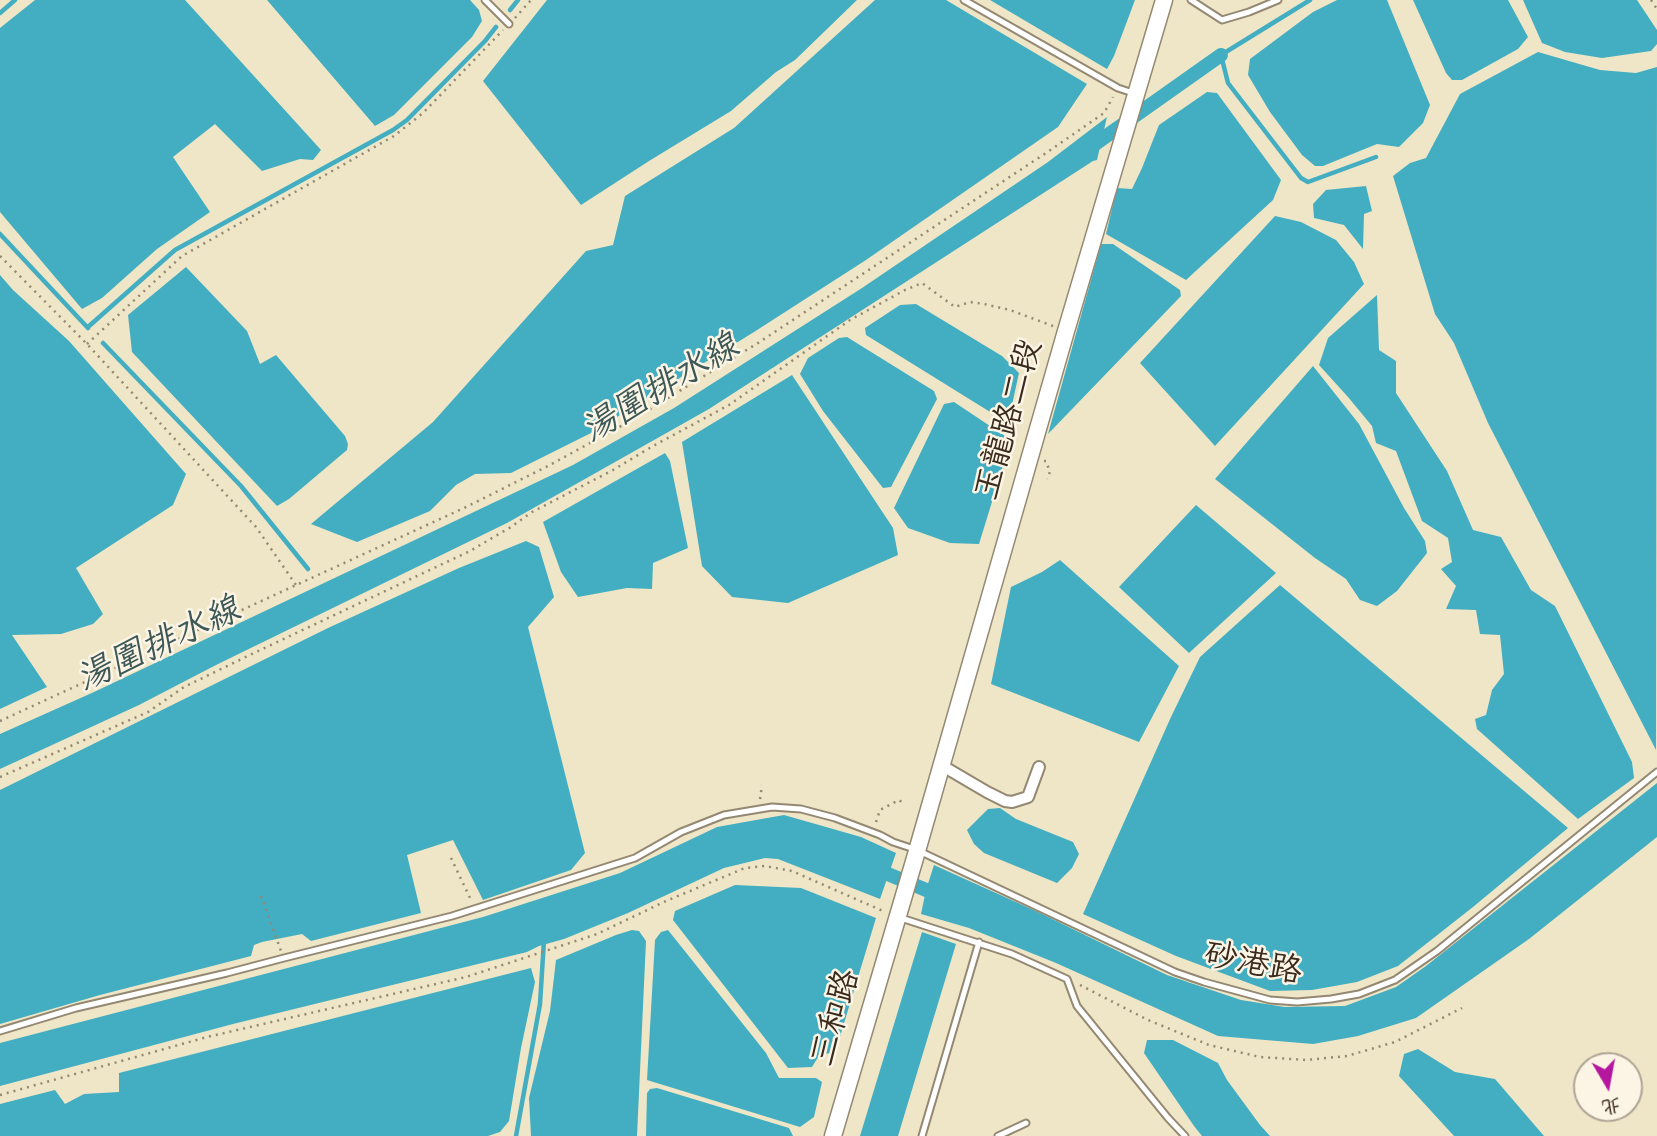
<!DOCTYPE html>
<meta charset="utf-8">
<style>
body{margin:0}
#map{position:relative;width:1657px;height:1136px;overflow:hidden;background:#eee6c7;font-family:Caveat,"LXGW WenKai TC",sans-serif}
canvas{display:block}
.north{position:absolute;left:1573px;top:1052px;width:70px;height:70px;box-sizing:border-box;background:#fcf5e5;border:2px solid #afa495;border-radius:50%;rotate:170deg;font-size:19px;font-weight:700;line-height:28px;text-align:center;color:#3b2a1e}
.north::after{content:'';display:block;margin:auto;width:24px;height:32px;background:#b5179e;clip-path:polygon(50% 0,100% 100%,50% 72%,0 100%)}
</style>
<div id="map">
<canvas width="1657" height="1136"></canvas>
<div class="north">北</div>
</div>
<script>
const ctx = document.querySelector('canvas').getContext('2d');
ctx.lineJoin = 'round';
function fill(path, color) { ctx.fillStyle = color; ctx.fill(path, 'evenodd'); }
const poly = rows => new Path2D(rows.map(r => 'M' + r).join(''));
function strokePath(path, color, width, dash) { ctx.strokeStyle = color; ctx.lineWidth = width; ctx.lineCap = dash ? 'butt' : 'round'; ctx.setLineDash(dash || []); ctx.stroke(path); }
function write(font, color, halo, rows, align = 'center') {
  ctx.font = font + ' Caveat,"LXGW WenKai TC",sans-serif'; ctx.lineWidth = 5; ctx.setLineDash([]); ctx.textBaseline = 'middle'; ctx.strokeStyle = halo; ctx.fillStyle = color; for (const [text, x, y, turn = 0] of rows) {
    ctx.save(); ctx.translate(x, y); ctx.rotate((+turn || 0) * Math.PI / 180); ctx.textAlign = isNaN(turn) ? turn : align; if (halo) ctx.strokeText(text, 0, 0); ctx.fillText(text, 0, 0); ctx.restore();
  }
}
const water = poly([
 [35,0,185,0,321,150,313,160,300,159,262,171,215,124,173,157,210,212,157,249,102,298,82,309,0,212,0,28],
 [267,0,470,0,479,10,482,21,472,37,394,115,375,126],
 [547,0,857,0,795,60,776,72,731,111,649,161,581,205,483,81],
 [875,0,946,0,1087,84,1058,127,866,260,754,332,591,433,511,473,475,474,456,485,430,511,357,542,311,524,433,422,586,251,613,245,625,196,734,128],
 [990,0,1135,0,1114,56,1107,69],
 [1337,0,1387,0,1430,105,1423,123,1399,147,1377,144,1323,166,1315,166,1302,155,1270,112,1248,75,1250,59,1313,12],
 [1413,0,1508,0,1528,37,1518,49,1462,80,1452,80,1446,73],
 [1523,0,1637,0,1657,30,1657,44,1651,51,1602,58,1565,52,1542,43],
 [1538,52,1600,70,1636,73,1657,67,1656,750,1488,423,1454,343,1435,314,1393,176,1410,163,1426,158,1460,94],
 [1207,92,1217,93,1281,180,1273,200,1186,280,1106,234,1117,188,1132,189,1142,168,1159,125],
 [1107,117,1097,160,1093,161,709,409,507,523,216,665,139,705,0,769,0,734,94,692,573,465,674,408,862,288,1048,162],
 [1366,186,1372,211,1364,214,1363,249,1344,225,1314,218,1313,204,1326,190],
 [1275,216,1301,222,1336,240,1354,262,1364,284,1215,446,1140,363],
 [1101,244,1113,244,1180,290,1181,296,1048,434],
 [186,267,247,331,260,364,276,355,345,436,348,444,347,450,289,499,277,506,132,352,128,315],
 [0,275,13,290,69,341,186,474,173,505,76,568,103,614,93,624,61,634,12,635,47,687,0,709],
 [1377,295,1379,350,1396,361,1396,393,1447,471,1473,530,1501,537,1531,590,1555,606,1632,762,1634,778,1578,819,1477,729,1475,719,1486,715,1492,690,1504,674,1500,635,1480,634,1476,610,1446,609,1456,586,1441,569,1452,562,1448,538,1422,521,1396,451,1376,443,1372,426,1348,397,1319,365,1328,338],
 [916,304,1002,356,1019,373,1010,414,995,415,866,335,865,328,900,305],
 [847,337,934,391,937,399,891,487,883,488,823,411,800,374,808,358,839,338],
 [1313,366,1359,424,1404,508,1425,541,1427,553,1397,591,1377,606,1360,600,1346,579,1315,558,1215,479],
 [792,375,893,528,898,555,788,603,732,597,702,566,682,442],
 [954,402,1011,440,979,544,950,543,908,528,894,508,944,404],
 [665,453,670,461,688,548,653,563,652,589,627,588,578,597,561,572,543,522],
 [1196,505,1276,573,1189,653,1119,587],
 [526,541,539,547,554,597,528,627,585,853,571,870,483,900,453,840,407,855,421,913,311,941,302,934,262,942,254,945,251,956,100,995,0,1024,0,790,328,628,459,568],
 [1060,560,1179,666,1139,742,991,684,1011,587,1042,572],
 [1280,585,1568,828,1473,907,1398,966,1357,982,1312,990,1270,991,1176,956,1083,914,1171,717,1200,657],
 [1657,783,1657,837,1529,939,1416,1018,1358,1036,1313,1044,1218,1036,1056,963,969,928,921,914,926,890,934,865,1038,912,1167,975,1241,1000,1285,1007,1345,1006,1396,987,1426,966],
 [1000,808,1016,819,1073,842,1079,854,1072,868,1057,883,984,853,974,844,967,830,988,809],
 [784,815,861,837,896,853,880,899,778,859,765,858,724,868,628,913,564,939,539,946,527,952,233,1024,0,1086,0,1043,483,917,620,873,717,827],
 [735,885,801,888,876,918,835,1053,820,1054,812,1067,788,1068,673,920,675,911],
 [632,930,639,931,646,941,637,1136,531,1136,529,1098,550,1011,556,960,616,935],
 [668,930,766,1053,779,1078,816,1078,822,1082,814,1117,800,1127,647,1080,655,940,661,932],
 [922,932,956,944,898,1136,860,1136],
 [531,968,535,982,521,1048,509,1121,500,1132,488,1136,0,1136,0,1104,55,1090,65,1104,84,1094,119,1092,119,1073],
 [1147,1040,1173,1040,1218,1063,1227,1080,1260,1125,1270,1136,1202,1136,1194,1126,1144,1053],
 [1418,1049,1455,1072,1495,1079,1544,1136,1454,1136,1399,1076,1404,1054],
 [657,1088,789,1128,793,1136,646,1136,647,1093,650,1089]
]);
const stream = poly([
 [1310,0,1221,55,1228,83,1301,178,1308,182,1376,157],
 [510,10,518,0],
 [0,13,15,0],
 [0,234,88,328],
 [88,327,175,250,393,130,407,120,485,41,496,27],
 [103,343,241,486,308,569],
 [516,1136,540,1004,544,940]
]);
const canal = poly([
 [1088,149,1221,55],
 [871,867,943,897]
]);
const path = poly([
 [1651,0,1657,9],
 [515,18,531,0],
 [0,256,87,344,256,527,296,585],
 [87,344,182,256,394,136,423,113,503,30],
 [1044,461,1046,461,1050,472,1047,479],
 [0,721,464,508,548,466,632,420,758,343,1049,151,1104,113,1113,97],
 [0,777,148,712,184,687,254,653,470,551,511,527,532,512,613,470,653,446,729,405,850,320,905,290,922,283,955,307,970,302,984,304,1010,310,1053,326],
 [760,799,762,785],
 [876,822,880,810,899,800,904,804],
 [451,858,471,900],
 [261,896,281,951],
 [1080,985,1148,1020,1209,1045,1260,1057,1306,1060,1347,1056,1395,1042,1462,1008],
 [0,1095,207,1037,466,977,597,934,666,901,745,868,765,866,792,871,883,911]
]);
const service = poly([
 [485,0,509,24],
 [964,0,1118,88,1133,93],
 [1191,0,1222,20,1249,12,1278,0],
 [901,918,1012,954,1067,979,1077,1006,1168,1118,1185,1136],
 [0,1031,76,1008,227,973,284,958,452,916,635,858,681,832,724,815,772,807,801,809,835,818,880,835,893,842,917,850,1175,972,1204,982,1270,1000,1297,1002,1331,999,1359,994,1395,980,1437,951,1657,772],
 [922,1136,979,942],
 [998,1136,1026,1123]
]);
const minor = poly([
 [941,765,987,792,1005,801,1012,802,1028,797,1039,767]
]);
const secondary = poly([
 [833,1136,915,858,1066,331,1164,0]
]);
const streetNames = [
 ["玉龍路二段",1009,420,-74],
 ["砂港路",1253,964,11],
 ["三和路",836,1018,-74]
];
const waterNames = [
 ["湯圍排水線",661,389,-31],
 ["湯圍排水線",159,645,-25]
];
fill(water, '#43aec1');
strokePath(stream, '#43aec1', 4.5);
strokePath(canal, '#43aec1', 14);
strokePath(service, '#948872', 9);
strokePath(minor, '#948872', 14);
strokePath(secondary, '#948872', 19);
strokePath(path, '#948872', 2.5, [2, 5]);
strokePath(service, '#fff', 5);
strokePath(minor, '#fff', 10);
strokePath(secondary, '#fff', 16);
write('33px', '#3b2a1e', '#fcf5e5', streetNames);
write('italic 35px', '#3e5857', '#fcf5e5', waterNames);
</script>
